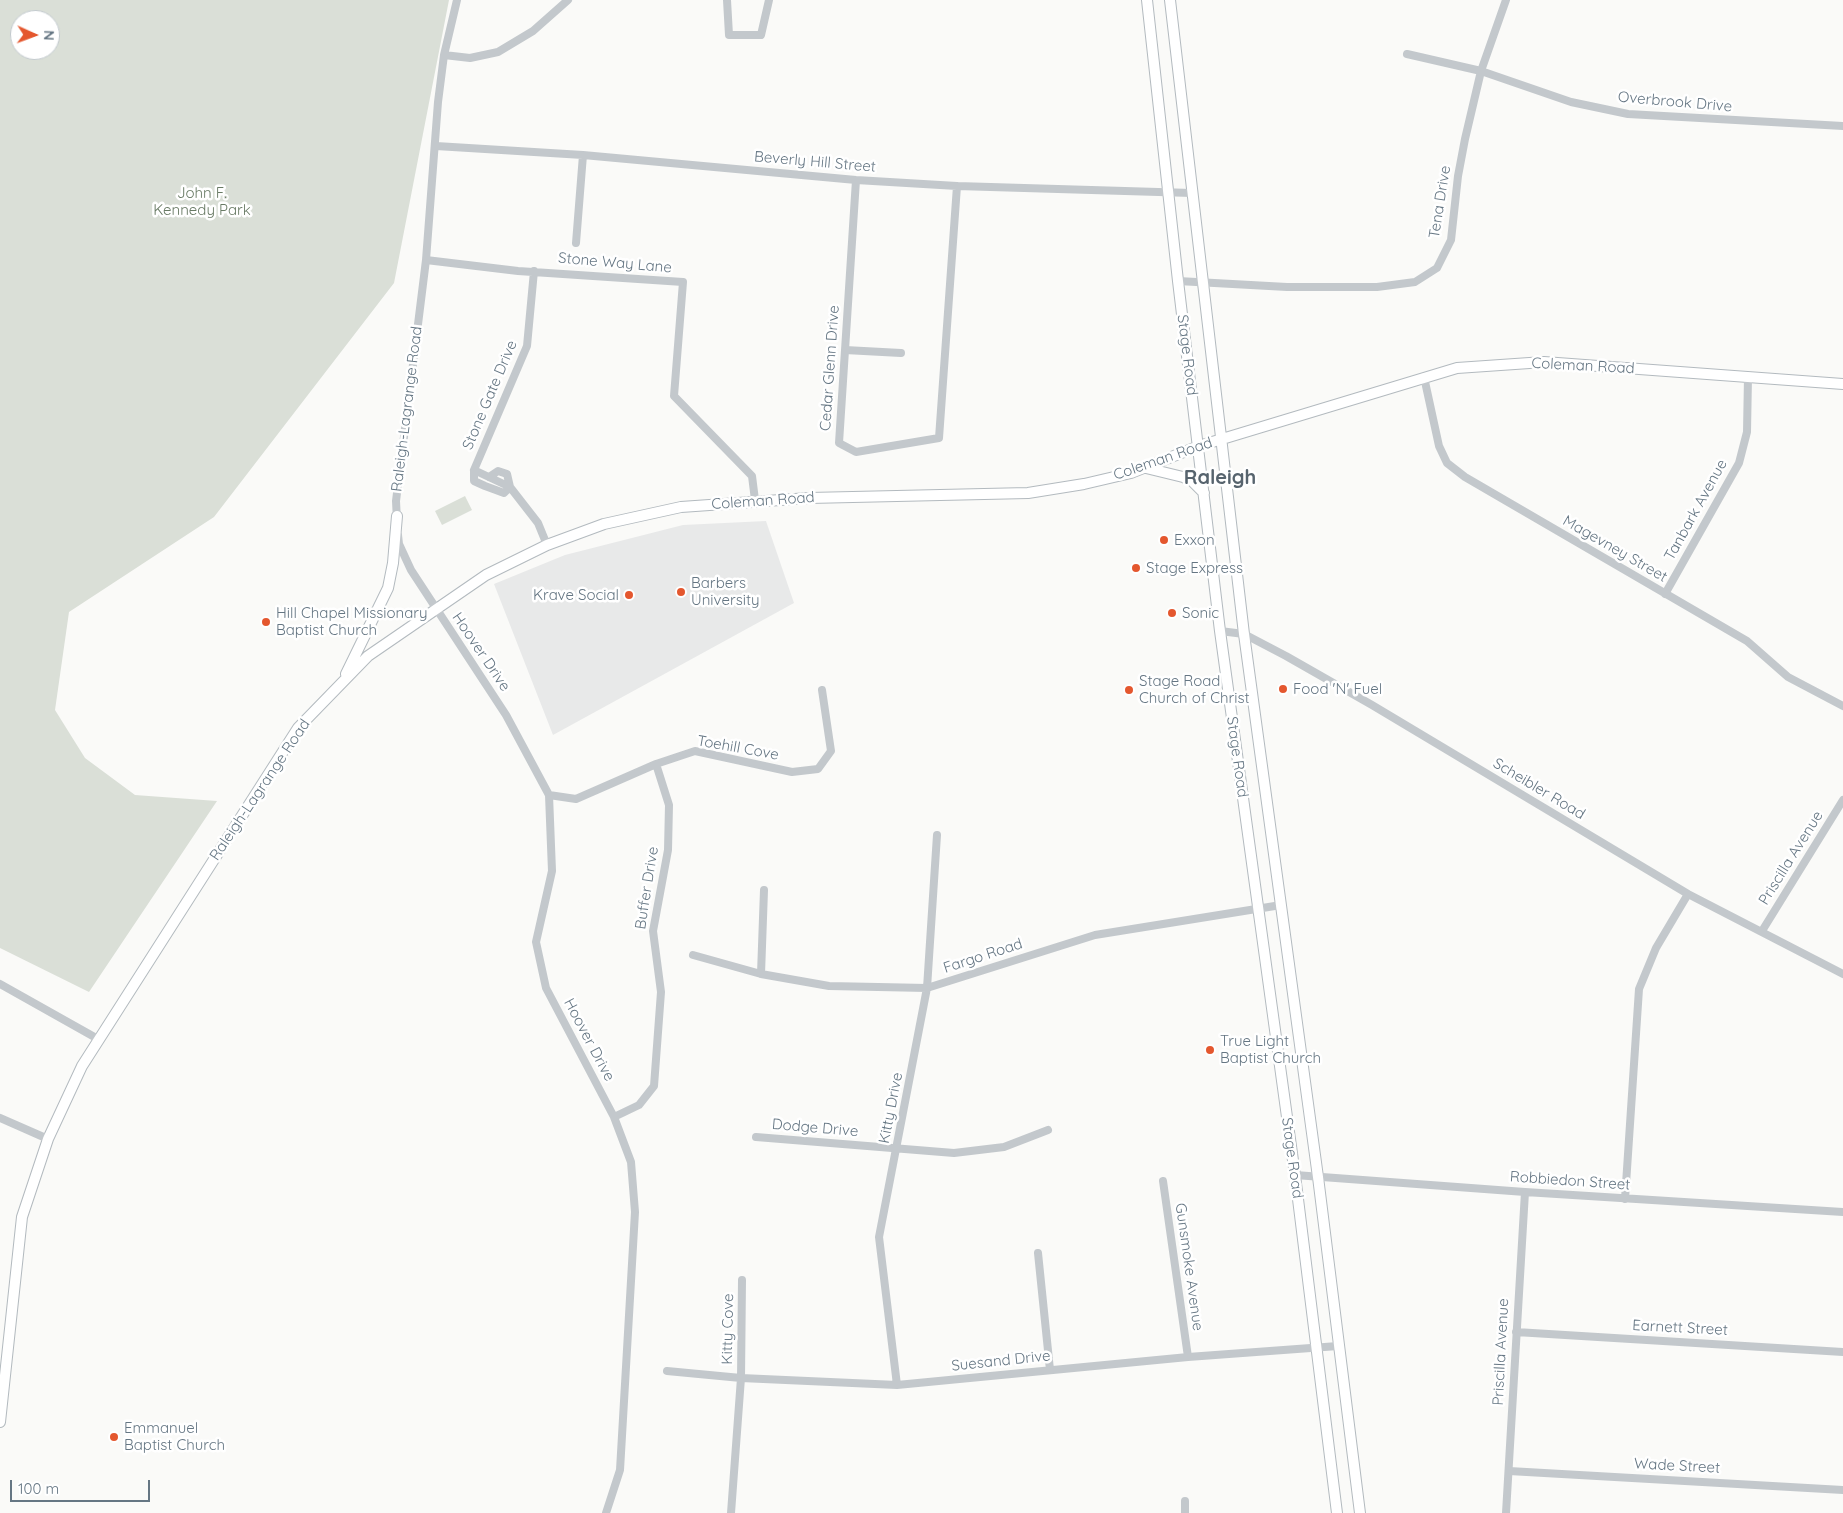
<!DOCTYPE html>
<style>
body{margin:0}
#map{position:relative;width:1843px;height:1513px;overflow:hidden;background:#fafaf8;font-family:Quicksand,sans-serif}
canvas{display:block}
.north{position:absolute;left:10px;top:10px;width:50px;height:50px;box-sizing:border-box;background:#fff;border:1px solid #c1c8cd;border-radius:50%;rotate:92deg;font-size:14px;font-weight:700;line-height:20px;text-align:center;color:#657683}
.north::after{content:'';display:block;margin:auto;width:18px;height:22px;background:#e4572e;clip-path:polygon(50% 0,100% 100%,50% 72%,0 100%)}
.scale{position:absolute;left:10px;top:1480px;width:140px;height:22px;box-sizing:border-box;border:2px solid #657683;border-top:0;padding-left:6px;font-size:15px;line-height:18px;white-space:nowrap;color:#657683;-webkit-text-stroke:4px #fff;paint-order:stroke}
</style>
<div id="map">
<canvas width="1843" height="1513"></canvas>
<div class="north">N</div>
<div class="scale">100 m</div>
</div>
<script>
const ctx = document.querySelector('canvas').getContext('2d');
ctx.lineJoin = 'round';
function fill(path, color) { ctx.fillStyle = color; ctx.fill(path, 'evenodd'); }
const poly = rows => new Path2D(rows.map(r => 'M' + r).join(''));
function strokePath(path, color, width, dash) { ctx.strokeStyle = color; ctx.lineWidth = width; ctx.lineCap = dash ? 'butt' : 'round'; ctx.setLineDash(dash || []); ctx.stroke(path); }
function write(font, color, halo, rows, align = 'center') {
  ctx.font = font + ' Quicksand,sans-serif'; ctx.lineWidth = 5; ctx.setLineDash([]); ctx.textBaseline = 'middle'; ctx.strokeStyle = halo; ctx.fillStyle = color; for (const [text, x, y, turn = 0] of rows) {
    ctx.save(); ctx.translate(x, y); ctx.rotate((+turn || 0) * Math.PI / 180); ctx.textAlign = isNaN(turn) ? turn : align; if (halo) ctx.strokeText(text, 0, 0); ctx.fillText(text, 0, 0); ctx.restore();
  }
}
const built = poly([
 [766,521,794,603,553,735,494,584,565,555,683,525]
]);
const green = poly([
 [0,0,449,0,394,283,214,517,69,612,55,710,85,758,135,795,217,801,89,992,0,948],
 [20,20,50,20,50,50,20,50],
 [465,496,472,510,442,525,435,511]
]);
const street = poly([
 [727,0,729,35,761,35,769,0],
 [1407,54,1481,71,1571,102,1628,114,1843,126],
 [444,55,470,58,498,52,533,31,568,0],
 [436,146,583,155,856,180,957,186,1192,193],
 [856,180,839,443,856,452,939,438,957,186],
 [576,243,583,155],
 [426,260,518,271,683,282,674,396,752,476,755,500],
 [1178,281,1287,287,1377,287,1415,282,1437,268,1451,240,1458,176,1465,139,1481,71,1506,0],
 [845,350,901,353],
 [1424,377,1439,446,1447,463,1465,477,1747,641,1788,677,1843,706],
 [474,470,510,487,538,523,547,545],
 [489,477,498,471,507,474,510,487],
 [510,487,504,493,485,486,474,481,474,470,527,346,534,271],
 [397,521,396,501,426,260,438,102,444,55,457,0],
 [398,535,399,544,411,570,506,715,549,795,552,871,536,942,546,988,614,1117,631,1162,635,1212,620,1470,606,1513],
 [1665,594,1739,463,1747,432,1748,377],
 [1220,631,1244,634,1286,656,1372,705,1688,894,1843,974],
 [549,795,576,799,656,764,695,751,792,772,818,769,831,751,822,690],
 [1762,931,1843,800],
 [693,955,761,974,829,986,927,988,1095,935,1281,905],
 [761,974,764,890],
 [0,984,98,1039],
 [614,1117,639,1105,654,1086,661,992,653,931,668,850,669,805,656,764],
 [0,1118,48,1139],
 [756,1137,954,1153,1004,1147,1048,1130],
 [1295,1175,1525,1192,1843,1212],
 [1163,1181,1188,1357],
 [1625,1199,1639,989,1656,948,1688,894],
 [1038,1253,1050,1370],
 [1516,1332,1843,1352],
 [667,1371,741,1378,897,1385,1188,1357,1338,1346],
 [897,1385,879,1237,927,988,937,835],
 [1509,1471,1843,1490],
 [731,1513,741,1378,742,1280],
 [1185,1513,1185,1501],
 [1506,1513,1525,1192]
]);
const secondary = poly([
 [1147,0,1178,281,1220,631,1295,1175,1337,1513],
 [1170,0,1244,634,1318,1177,1360,1513],
 [1146,468,1183,477,1192,481,1204,493],
 [346,674,388,588,393,563,397,516],
 [0,1422,22,1217,48,1139,82,1066,298,728,368,656,486,575,547,545,604,524,681,507,809,498,1028,493,1084,484,1131,473,1199,446,1457,368,1544,362,1843,384]
]);
const markers = [
 [1164,540,5,"#e4572e"],
 [1136,568,5,"#e4572e"],
 [681,592,5,"#e4572e"],
 [629,595,5,"#e4572e"],
 [1172,613,5,"#e4572e"],
 [266,622,5,"#e4572e"],
 [1283,689,5,"#e4572e"],
 [1129,690,5,"#e4572e"],
 [1210,1050,5,"#e4572e"],
 [114,1437,5,"#e4572e"]
];
const streetNames = [
 ["Overbrook Drive",1675,102,5],
 ["Beverly Hill Street",815,162,5],
 ["Tena Drive",1440,202,-81],
 ["Stone Way Lane",615,263,5],
 ["Stage Road",1187,355,83],
 ["Coleman Road",1583,366,3],
 ["Cedar Glenn Drive",830,368,-86],
 ["Stone Gate Drive",490,395,-67],
 ["Raleigh-Lagrange Road",407,409,-83],
 ["Coleman Road",1163,459,-19],
 ["Coleman Road",763,501,-4],
 ["Tanbark Avenue",1696,510,-61],
 ["Magevney Street",1615,549,30],
 ["Hoover Drive",481,652,56],
 ["Toehill Cove",738,748,10],
 ["Stage Road",1237,757,82],
 ["Scheibler Road",1539,789,31],
 ["Raleigh-Lagrange Road",260,790,-56],
 ["Priscilla Avenue",1791,858,-58],
 ["Buffer Drive",647,888,-81],
 ["Fargo Road",983,956,-18],
 ["Hoover Drive",589,1040,62],
 ["Kitty Drive",891,1108,-79],
 ["Dodge Drive",815,1128,5],
 ["Stage Road",1292,1158,82],
 ["Robbiedon Street",1570,1181,4],
 ["Gunsmoke Avenue",1189,1267,82],
 ["Earnett Street",1680,1328,3],
 ["Kitty Cove",728,1329,-89],
 ["Priscilla Avenue",1501,1352,-87],
 ["Suesand Drive",1001,1361,-6],
 ["Wade Street",1677,1466,3]
];
const parkNames = [
 ["John F.",202,193],
 ["Kennedy Park",202,210]
];
const poiNames = [
 ["Exxon",1174,540],
 ["Stage Express",1146,568],
 ["Barbers",691,583],
 ["University",691,600],
 ["Krave Social",619,595,"right"],
 ["Hill Chapel Missionary",276,613],
 ["Baptist Church",276,630],
 ["Sonic",1182,613],
 ["Stage Road",1139,681],
 ["Church of Christ",1139,698],
 ["Food 'N' Fuel",1293,689],
 ["True Light",1220,1041],
 ["Baptist Church",1220,1058],
 ["Emmanuel",124,1428],
 ["Baptist Church",124,1445]
];
const districtNames = [
 ["Raleigh",1220,478]
];
fill(built, '#e8e9e9');
fill(green, '#dadfd7');
strokePath(secondary, '#b3babf', 12);
strokePath(street, '#c3c8cc', 8);
strokePath(secondary, '#fff', 10);
for (const [x, y, r, color] of markers) { const dot = new Path2D(); dot.arc(x, y, r, 0, 2 * Math.PI); ctx.fillStyle = color; ctx.fill(dot); strokePath(dot, '#fff', 2); }
write('15px', '#657683', '#fff', streetNames);
write('15px', '#687a64', '#fff', parkNames);
write('15px', '#657683', '#fff', poiNames, 'left');
write('bold 20px', '#57646e', '#fff', districtNames);
</script>
